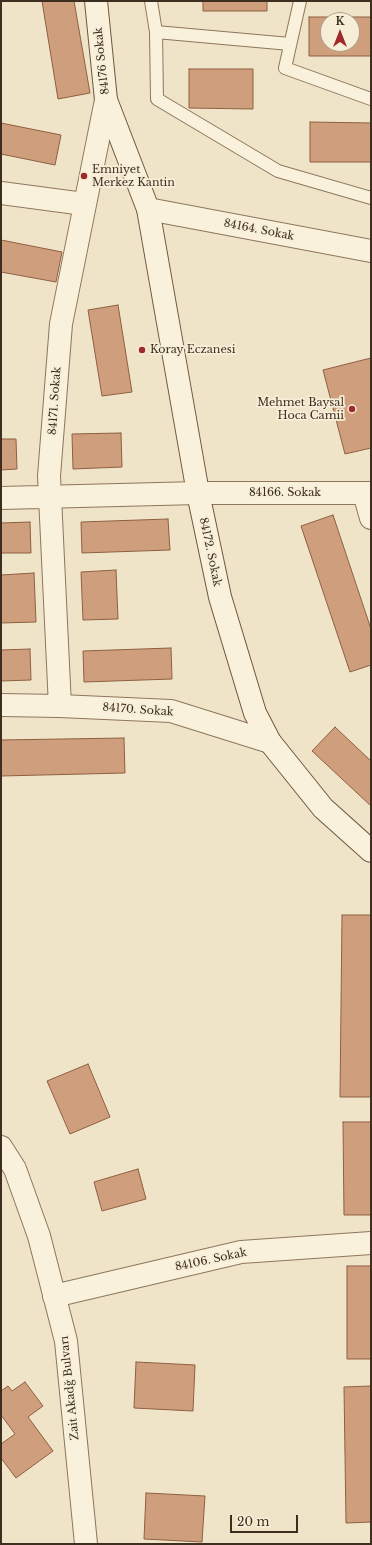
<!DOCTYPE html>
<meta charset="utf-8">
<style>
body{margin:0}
#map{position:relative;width:372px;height:1545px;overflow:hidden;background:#f0e4c8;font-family:"Libre Baskerville",serif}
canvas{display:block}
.frame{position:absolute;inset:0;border:2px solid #3d2e20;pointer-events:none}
.north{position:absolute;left:320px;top:12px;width:40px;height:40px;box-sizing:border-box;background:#f7eed8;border:1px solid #ada18e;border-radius:50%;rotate:0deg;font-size:11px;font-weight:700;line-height:16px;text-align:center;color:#3d2e20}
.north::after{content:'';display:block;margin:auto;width:14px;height:18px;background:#9e2a2b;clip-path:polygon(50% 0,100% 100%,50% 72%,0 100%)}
.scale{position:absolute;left:230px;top:1515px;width:68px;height:18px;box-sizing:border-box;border:2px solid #3d2e20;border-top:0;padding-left:5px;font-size:12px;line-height:14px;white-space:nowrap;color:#3d2e20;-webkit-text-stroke:3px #f7eed8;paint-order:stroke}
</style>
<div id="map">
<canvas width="372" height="1545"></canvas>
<div class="frame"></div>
<div class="north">K</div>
<div class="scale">20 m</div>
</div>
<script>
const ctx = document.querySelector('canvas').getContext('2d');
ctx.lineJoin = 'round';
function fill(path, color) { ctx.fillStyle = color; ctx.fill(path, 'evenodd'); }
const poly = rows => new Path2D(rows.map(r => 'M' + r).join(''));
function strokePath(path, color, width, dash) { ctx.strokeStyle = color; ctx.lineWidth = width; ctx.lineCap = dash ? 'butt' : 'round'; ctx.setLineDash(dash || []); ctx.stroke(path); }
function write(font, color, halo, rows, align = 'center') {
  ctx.font = font + ' "Libre Baskerville",serif'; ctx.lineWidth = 3.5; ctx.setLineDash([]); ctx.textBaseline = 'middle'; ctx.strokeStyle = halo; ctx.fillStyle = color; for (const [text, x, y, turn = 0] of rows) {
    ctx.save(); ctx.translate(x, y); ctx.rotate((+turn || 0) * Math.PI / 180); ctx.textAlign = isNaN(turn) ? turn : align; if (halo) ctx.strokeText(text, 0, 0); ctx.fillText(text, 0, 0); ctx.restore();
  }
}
const building = poly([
 [42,1,74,1,90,93,58,99,42,1],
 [203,1,267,1,267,11,203,11,203,1],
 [309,17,371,17,371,56,309,56,309,17],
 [328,20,352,20,352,44,328,44,328,20],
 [189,69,253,69,253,109,189,108,189,69],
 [310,122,371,123,371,162,310,162,310,122],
 [1,123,61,135,55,165,1,154,1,123],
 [1,240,62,252,56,282,1,272,1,240],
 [118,305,132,392,102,396,88,310,118,305],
 [371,358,371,448,345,454,323,370,371,358],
 [121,433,122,467,73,469,72,434,121,433],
 [1,439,16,439,17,469,1,470,1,439],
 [333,515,371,629,371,665,350,672,301,526,333,515],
 [168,519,170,550,82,553,81,522,168,519],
 [30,522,31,553,1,553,1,523,30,522],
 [116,570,118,619,83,620,81,572,116,570],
 [34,573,36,622,1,623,1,575,34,573],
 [171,648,172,679,84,682,83,651,171,648],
 [30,649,31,680,1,681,1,650,30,649],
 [335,727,371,761,371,806,312,751,335,727],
 [124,738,125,773,1,776,1,740,124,738],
 [342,915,371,915,371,1097,340,1097,342,915],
 [88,1064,110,1117,70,1134,47,1081,88,1064],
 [343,1122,371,1122,371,1215,344,1215,343,1122],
 [138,1169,146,1199,102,1211,94,1182,138,1169],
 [347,1266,371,1266,371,1359,347,1359,347,1266],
 [136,1362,195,1365,193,1411,134,1408,136,1362],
 [25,1382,43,1406,28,1417,53,1451,16,1478,1,1458,1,1444,15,1434,1,1415,1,1391,8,1386,12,1391,25,1382],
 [371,1386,371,1522,346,1523,344,1387,371,1386],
 [146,1493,205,1496,202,1542,144,1539,146,1493]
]);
const service = poly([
 [151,1,156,32,157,99,278,171,371,198],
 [300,1,285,68,371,99],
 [156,32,290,44]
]);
const minor = poly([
 [1,193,84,204],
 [148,209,371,251],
 [364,493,371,518],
 [1,498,198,493,371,493],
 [1,705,60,706,171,711,270,742],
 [60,706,49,476,61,324,106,100],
 [54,1296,241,1252,371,1243]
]);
const tertiary = poly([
 [1,1147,15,1169,39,1236,66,1341,86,1544]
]);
const secondary = poly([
 [96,1,106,100,148,209,198,493,220,597,255,713,270,742,323,808,371,851]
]);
const markers = [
 [84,176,4,"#9e2a2b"],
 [142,350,4,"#9e2a2b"],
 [352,409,4,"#9e2a2b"]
];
const streetNames = [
 ["84176 Sokak",102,61,-96],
 ["84164. Sokak",259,230,11],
 ["84171. Sokak",55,401,-86],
 ["84166. Sokak",285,493],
 ["84172. Sokak",210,552,78],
 ["84170. Sokak",138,710,4],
 ["84106. Sokak",211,1260,-12],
 ["Zait Akadğ Bulvarı",70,1388,-96]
];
const poiNames = [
 ["Emniyet",92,170],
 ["Merkez Kantin",92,183],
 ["Koray Eczanesi",150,350],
 ["Mehmet Baysal",344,403,"right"],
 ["Hoca Camii",344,416,"right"]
];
fill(building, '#cf9f7d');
strokePath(building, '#8d5f41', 1);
strokePath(service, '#8d765c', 14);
strokePath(minor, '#8d765c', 24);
strokePath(tertiary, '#8d765c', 24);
strokePath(secondary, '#6f573f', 24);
strokePath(service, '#faf1dc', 12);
strokePath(minor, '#faf1dc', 22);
strokePath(tertiary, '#faf1dc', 22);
strokePath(secondary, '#faf1dc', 22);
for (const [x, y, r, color] of markers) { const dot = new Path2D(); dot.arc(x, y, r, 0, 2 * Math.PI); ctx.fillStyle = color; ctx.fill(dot); strokePath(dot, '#f7eed8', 1.5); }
write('11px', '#3d2e20', '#f7eed8', streetNames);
write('11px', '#3d2e20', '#f7eed8', poiNames, 'left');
</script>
